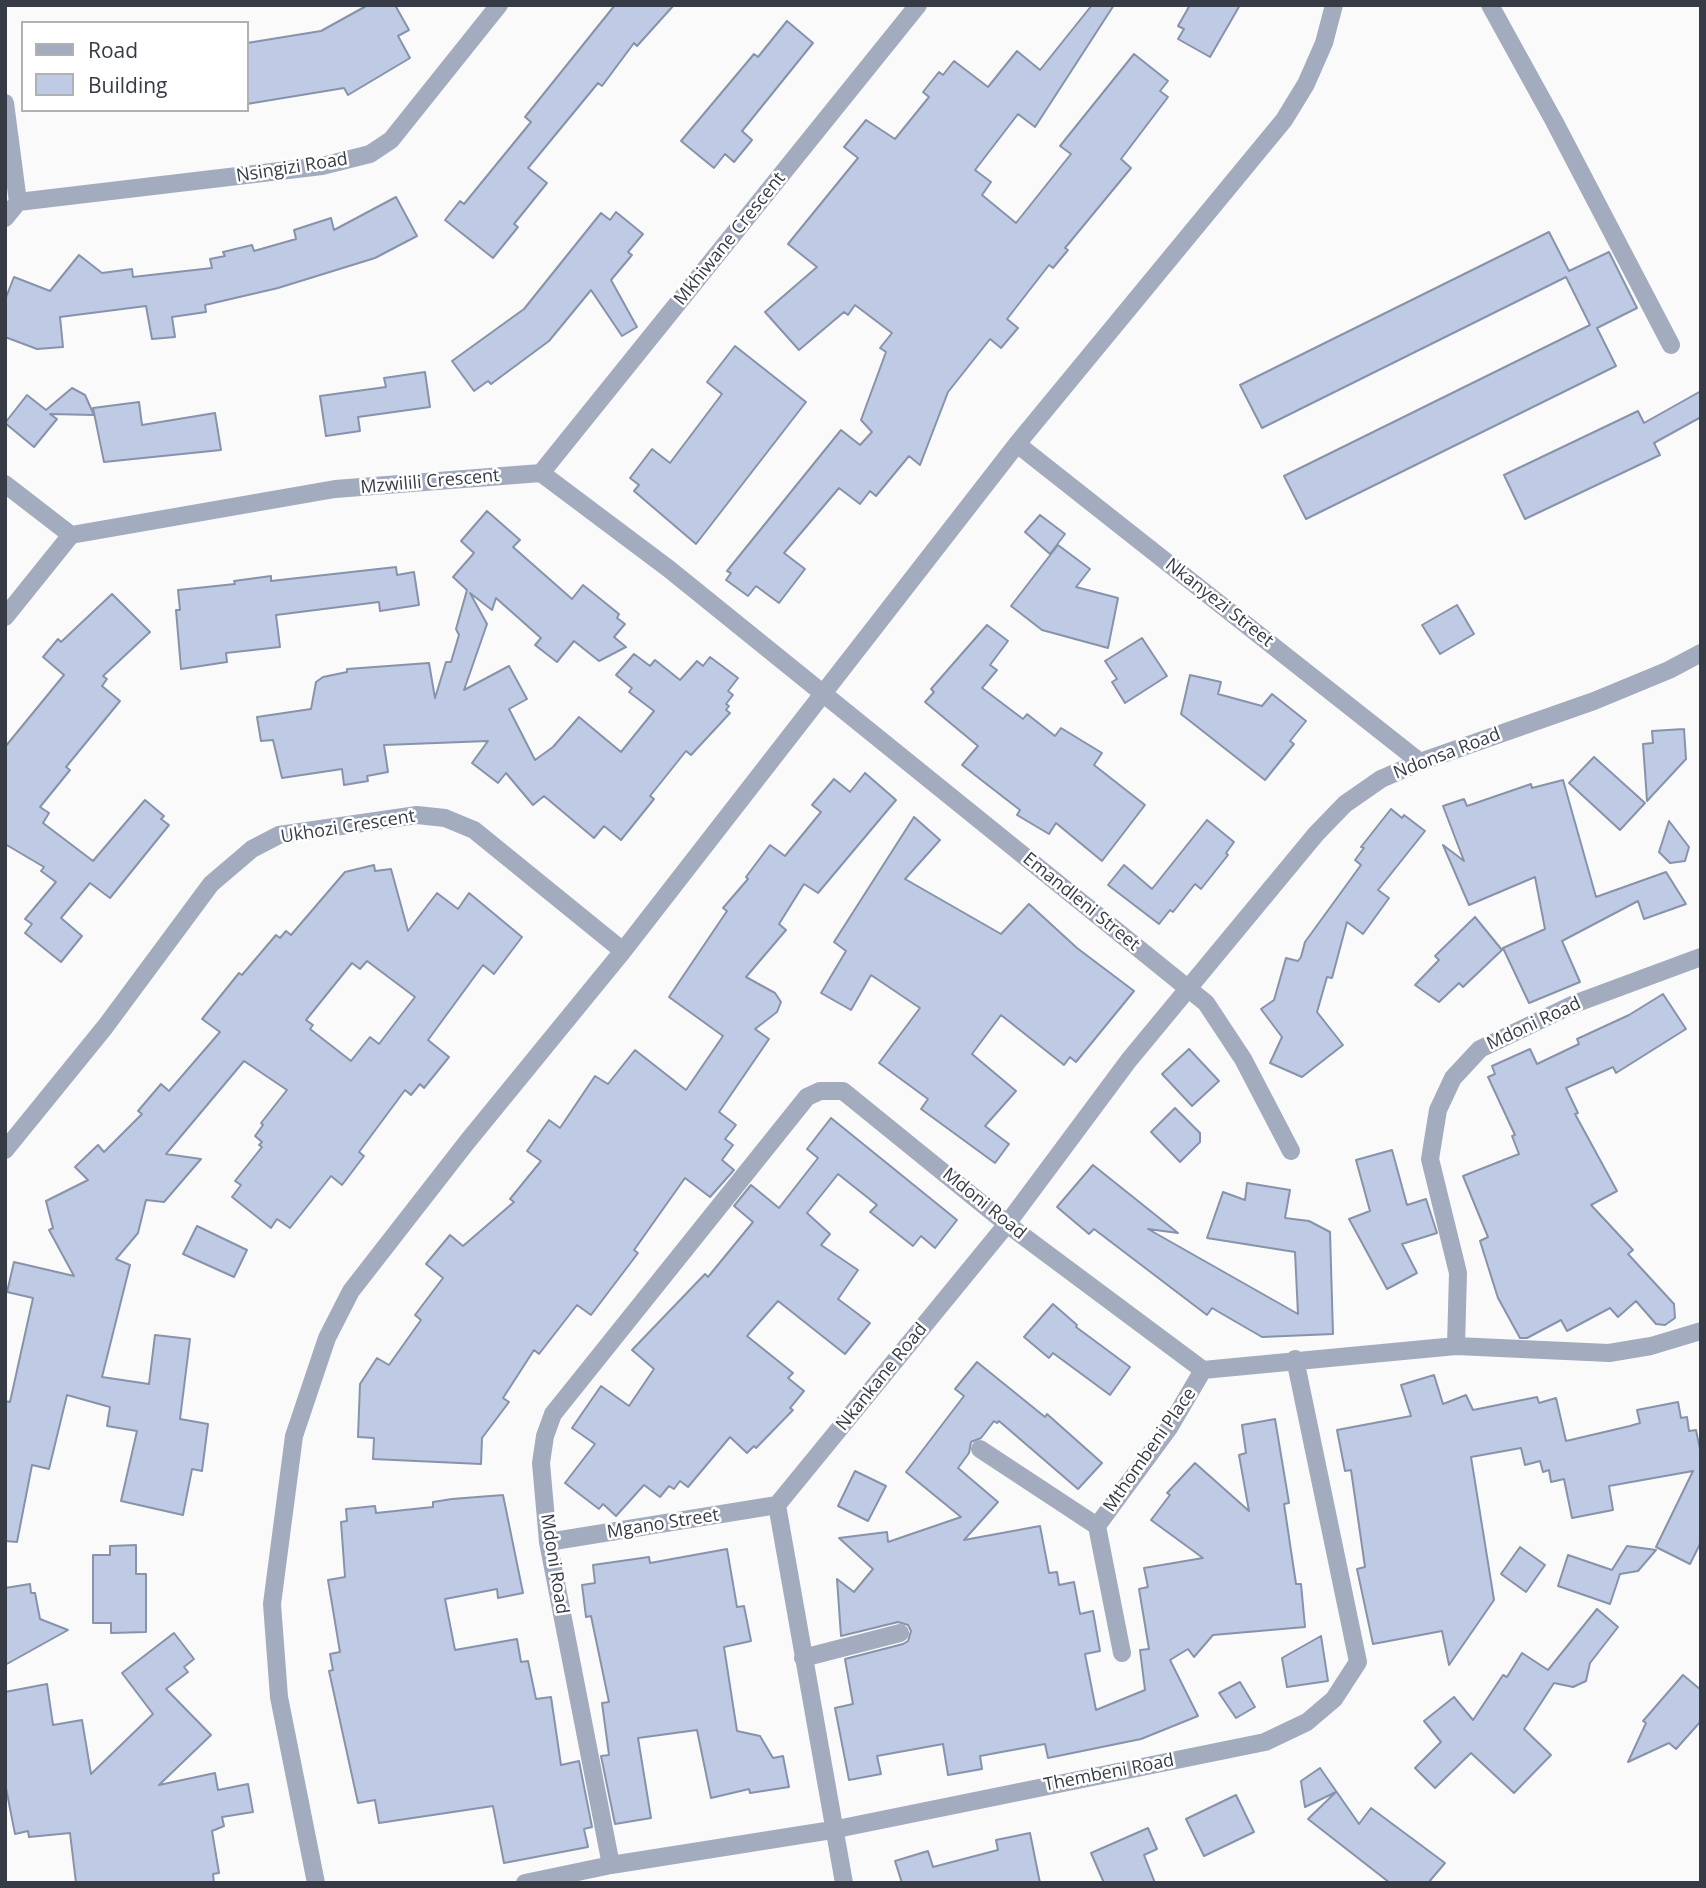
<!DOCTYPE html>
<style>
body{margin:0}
#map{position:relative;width:1706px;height:1888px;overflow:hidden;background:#fafafa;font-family:"Open Sans",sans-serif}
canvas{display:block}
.frame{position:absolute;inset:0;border:7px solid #363b45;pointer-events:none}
.legend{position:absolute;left:21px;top:21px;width:228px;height:91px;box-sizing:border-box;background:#fff;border:2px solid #afb1b5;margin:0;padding:9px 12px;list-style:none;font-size:21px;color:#363b45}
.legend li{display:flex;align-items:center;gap:14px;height:35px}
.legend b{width:35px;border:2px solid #afb1b5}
</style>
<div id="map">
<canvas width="1706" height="1888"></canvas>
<div class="frame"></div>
<ul class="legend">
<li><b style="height:9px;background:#a3acbe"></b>Road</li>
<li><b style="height:19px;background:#bfcbe5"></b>Building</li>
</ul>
</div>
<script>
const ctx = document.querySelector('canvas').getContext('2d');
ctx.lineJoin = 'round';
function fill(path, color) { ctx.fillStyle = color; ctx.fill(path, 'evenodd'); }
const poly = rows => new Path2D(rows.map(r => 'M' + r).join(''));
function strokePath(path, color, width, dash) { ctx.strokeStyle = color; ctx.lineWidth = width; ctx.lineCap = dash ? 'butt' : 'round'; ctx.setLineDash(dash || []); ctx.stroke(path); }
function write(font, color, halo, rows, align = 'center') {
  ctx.font = font + ' "Open Sans",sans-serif'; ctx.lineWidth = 5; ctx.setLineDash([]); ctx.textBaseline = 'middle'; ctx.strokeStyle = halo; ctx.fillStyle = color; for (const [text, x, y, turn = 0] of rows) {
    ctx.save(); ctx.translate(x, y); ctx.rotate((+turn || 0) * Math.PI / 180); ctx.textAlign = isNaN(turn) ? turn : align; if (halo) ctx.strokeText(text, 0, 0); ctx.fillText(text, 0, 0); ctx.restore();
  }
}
const building = poly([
 [368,5,395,5,409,30,398,36,410,58,348,95,344,88,247,104,247,43,321,31,368,5],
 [615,5,674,5,637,46,634,43,602,86,598,83,528,168,547,183,514,224,518,227,493,258,445,220,460,201,464,204,531,122,525,117,615,5],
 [1092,5,1114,5,1035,127,1018,114,975,170,991,182,982,195,1016,223,1071,154,1060,146,1134,54,1168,81,1160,91,1168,97,1121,159,1131,168,1065,248,1068,250,1053,268,1049,265,1007,319,1018,328,1001,348,990,339,948,392,920,465,909,456,876,496,870,491,860,504,839,488,784,553,805,569,779,603,756,586,748,596,726,580,731,573,727,571,841,430,860,445,872,432,861,420,886,352,880,348,892,333,855,305,848,315,844,312,799,350,765,312,817,267,788,244,858,158,844,147,866,120,895,139,929,97,923,92,939,72,943,75,954,61,988,87,1017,51,1040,70,1092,5],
 [1190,5,1240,5,1210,57,1178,39,1184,29,1178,26,1190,5],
 [787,21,813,43,742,131,752,140,734,162,725,154,714,168,681,141,754,54,758,57,787,21],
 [396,197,417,236,375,258,278,288,205,305,206,312,172,317,175,337,152,339,146,306,60,317,63,347,37,349,5,337,5,300,14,277,50,291,79,255,102,273,132,269,133,277,212,268,210,259,225,256,223,252,252,245,254,251,296,239,294,230,331,218,334,230,396,197],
 [616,212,643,234,628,252,632,255,611,280,637,327,622,336,591,290,549,341,491,384,488,381,474,391,452,361,524,309,601,213,610,220,616,212],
 [1549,232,1569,271,1609,252,1637,308,1597,328,1616,366,1306,519,1284,476,1590,325,1566,277,1262,428,1240,385,1549,232],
 [735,346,806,402,696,544,634,491,639,485,630,478,652,449,670,463,722,394,707,382,735,346],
 [425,372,430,407,358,417,360,431,326,436,320,396,386,387,384,378,425,372],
 [72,388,85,395,94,415,50,414,57,419,34,447,5,423,27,395,46,410,72,388],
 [1701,391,1701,417,1654,443,1660,455,1525,519,1504,475,1638,411,1644,423,1701,391],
 [139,402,142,425,215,413,221,450,104,462,93,408,139,402],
 [487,511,520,540,513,547,572,599,583,585,619,614,617,618,625,624,614,637,626,647,599,661,574,641,557,662,535,645,541,638,496,598,492,610,470,593,487,624,464,690,509,666,527,699,509,709,535,760,553,747,579,717,621,752,654,711,629,692,632,688,616,675,634,654,650,666,655,660,680,680,697,661,703,666,710,657,738,678,728,691,733,695,726,704,729,706,726,710,730,713,691,755,686,751,650,796,654,799,621,840,604,826,594,838,544,796,533,805,506,773,498,783,472,763,488,741,384,745,388,772,367,776,368,781,344,785,342,769,282,778,273,740,261,741,257,717,311,709,316,682,323,677,347,672,347,669,429,663,435,698,446,662,451,662,459,635,456,629,467,590,453,577,474,553,461,541,487,511],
 [1040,515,1065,534,1050,554,1025,532,1040,515],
 [1058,545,1090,569,1076,587,1118,598,1108,648,1042,630,1011,606,1058,545],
 [396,567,397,575,414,572,419,605,380,611,379,602,276,615,280,647,226,653,227,662,181,669,176,610,180,610,178,590,235,584,234,581,271,576,271,581,396,567],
 [112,594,150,632,103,676,107,679,102,686,120,701,66,767,70,770,40,807,49,813,43,823,93,861,145,800,164,816,161,819,169,825,110,898,90,883,61,918,82,936,61,962,25,933,32,924,25,919,56,882,41,871,44,867,5,844,5,747,64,675,43,657,58,639,61,642,112,594],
 [1457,605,1474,634,1440,654,1422,625,1457,605],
 [987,625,1008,641,990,665,997,670,982,688,1023,719,1027,714,1055,736,1061,728,1102,753,1094,765,1145,805,1102,861,1056,823,1049,834,1017,815,1020,810,962,765,978,746,925,702,934,692,931,689,987,625],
 [1142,638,1167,676,1125,703,1112,682,1117,679,1105,661,1142,638],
 [1190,675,1221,682,1218,694,1262,706,1272,694,1306,721,1290,741,1294,744,1265,780,1181,714,1190,675],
 [1684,729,1686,759,1647,801,1643,744,1653,743,1652,731,1684,729],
 [1594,757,1645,803,1620,830,1569,783,1594,757],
 [865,773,896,800,818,893,804,884,779,924,786,930,746,977,775,993,781,1002,777,1012,755,1029,769,1039,719,1112,736,1125,725,1139,733,1145,722,1160,734,1170,710,1197,685,1178,634,1250,638,1253,591,1315,577,1305,539,1354,534,1350,503,1398,509,1402,482,1438,481,1464,373,1459,374,1438,358,1437,360,1384,377,1358,389,1365,421,1320,415,1315,443,1278,426,1264,450,1235,463,1246,514,1202,510,1199,541,1161,527,1151,549,1120,560,1128,595,1076,608,1084,635,1050,686,1090,723,1036,669,997,727,911,723,908,748,879,746,877,770,845,785,856,821,812,812,805,834,779,850,792,865,773],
 [1563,780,1596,897,1666,872,1686,904,1644,919,1638,901,1562,941,1580,982,1529,1003,1503,948,1545,929,1535,877,1469,905,1443,845,1464,861,1443,806,1464,799,1467,806,1531,784,1532,788,1563,780],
 [1391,809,1402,818,1404,815,1425,831,1378,890,1389,898,1363,934,1347,922,1332,978,1327,977,1317,1012,1343,1045,1302,1077,1270,1063,1282,1037,1261,1009,1274,1000,1286,958,1298,961,1301,957,1305,942,1361,865,1355,860,1364,848,1361,847,1391,809],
 [914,817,940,840,905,879,1001,934,1029,904,1077,948,1134,991,1076,1062,1070,1057,1064,1065,1001,1015,972,1054,1016,1091,985,1126,1009,1144,995,1163,921,1109,928,1099,879,1063,920,1008,871,975,851,1010,821,993,846,951,834,942,914,817],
 [1207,820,1234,842,1226,853,1228,855,1201,889,1195,884,1173,912,1170,910,1159,924,1108,885,1124,865,1152,889,1207,820],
 [1669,821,1689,847,1685,861,1670,863,1659,852,1669,821],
 [374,865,375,871,391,869,408,931,437,893,458,909,469,893,522,937,494,974,483,965,428,1040,449,1057,424,1088,420,1084,411,1095,405,1090,359,1152,364,1156,342,1185,331,1176,290,1228,277,1219,271,1228,232,1197,241,1185,235,1181,262,1147,259,1145,262,1142,255,1136,263,1125,261,1123,287,1090,244,1061,166,1154,201,1159,164,1202,146,1200,138,1233,116,1259,130,1265,102,1377,149,1384,155,1335,190,1339,180,1419,208,1424,202,1471,192,1469,183,1515,121,1501,137,1431,107,1426,110,1407,67,1395,49,1469,32,1465,17,1542,5,1541,5,1401,10,1402,33,1298,7,1292,14,1262,74,1276,49,1230,53,1228,46,1201,88,1180,75,1167,98,1145,104,1152,142,1114,138,1111,161,1084,169,1091,220,1032,202,1019,239,973,242,975,276,935,280,938,286,931,291,935,345,872,374,865],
 [367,961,415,997,379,1044,370,1037,351,1061,310,1029,313,1025,306,1020,352,963,360,969,367,961],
 [1475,917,1502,950,1463,987,1459,983,1439,1002,1415,985,1439,960,1435,956,1475,917],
 [1663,994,1686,1029,1616,1073,1613,1067,1566,1088,1578,1113,1575,1114,1617,1191,1591,1205,1633,1250,1628,1254,1674,1304,1675,1318,1665,1325,1656,1324,1636,1301,1618,1317,1610,1308,1567,1331,1561,1320,1527,1338,1520,1338,1498,1298,1480,1241,1488,1237,1463,1176,1519,1154,1512,1136,1515,1135,1488,1077,1495,1074,1492,1066,1530,1049,1537,1064,1579,1044,1577,1039,1629,1015,1663,994],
 [1189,1049,1219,1081,1192,1106,1162,1074,1189,1049],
 [1175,1108,1200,1133,1200,1142,1180,1162,1151,1132,1175,1108],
 [831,1118,957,1220,935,1248,921,1236,913,1246,870,1212,877,1205,838,1174,807,1213,830,1234,821,1245,858,1270,838,1299,870,1323,845,1354,778,1301,747,1336,793,1373,788,1378,804,1391,790,1408,793,1410,756,1448,754,1446,747,1453,730,1437,688,1487,680,1481,674,1489,669,1486,660,1497,644,1485,616,1516,603,1504,599,1509,565,1483,595,1444,572,1428,601,1386,629,1406,654,1369,632,1350,705,1274,708,1277,753,1222,734,1206,751,1185,779,1208,818,1158,807,1149,831,1118],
 [1392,1150,1407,1205,1426,1199,1437,1233,1402,1244,1417,1273,1387,1289,1349,1219,1370,1211,1356,1160,1392,1150],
 [1093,1165,1178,1233,1148,1229,1298,1314,1295,1252,1207,1238,1223,1192,1245,1200,1247,1183,1290,1190,1285,1218,1309,1221,1330,1232,1333,1334,1262,1337,1212,1308,1207,1315,1094,1229,1089,1234,1057,1207,1093,1165],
 [197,1226,247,1250,234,1277,183,1254,197,1226],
 [1053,1304,1077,1325,1076,1327,1130,1367,1110,1395,1053,1353,1049,1358,1024,1337,1053,1304],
 [977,1362,1045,1417,1047,1414,1102,1463,1078,1489,999,1421,997,1423,994,1421,981,1438,971,1442,969,1453,958,1468,998,1502,964,1540,1040,1526,1049,1573,1057,1572,1059,1585,1074,1582,1080,1614,1093,1611,1100,1651,1085,1654,1096,1710,1145,1690,1140,1650,1149,1649,1139,1589,1148,1587,1144,1568,1203,1558,1151,1520,1170,1495,1167,1493,1195,1463,1249,1511,1239,1455,1246,1453,1242,1425,1275,1419,1289,1503,1284,1504,1296,1584,1301,1584,1305,1627,1213,1635,1194,1657,1188,1649,1170,1660,1198,1716,1141,1739,1048,1758,1045,1744,980,1756,982,1769,948,1775,943,1744,877,1756,881,1774,849,1780,835,1708,853,1704,845,1659,903,1644,908,1641,911,1631,908,1625,898,1622,841,1636,837,1579,854,1592,873,1569,839,1538,887,1532,888,1542,961,1517,906,1472,964,1396,955,1389,977,1362],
 [1434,1375,1443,1404,1466,1395,1473,1410,1537,1397,1539,1403,1556,1398,1566,1441,1630,1426,1640,1423,1637,1410,1678,1402,1681,1418,1687,1417,1689,1431,1696,1430,1701,1454,1701,1542,1690,1564,1656,1547,1693,1471,1609,1486,1613,1510,1572,1518,1564,1479,1551,1482,1549,1470,1543,1472,1540,1461,1525,1465,1521,1448,1471,1457,1494,1600,1449,1665,1442,1631,1373,1644,1357,1569,1365,1567,1351,1470,1345,1471,1337,1430,1411,1416,1401,1385,1434,1375],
 [855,1471,886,1486,868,1521,838,1506,855,1471],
 [503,1495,523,1593,498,1598,497,1589,445,1599,455,1650,517,1639,521,1662,528,1661,536,1699,551,1697,561,1765,579,1761,592,1827,584,1829,588,1847,504,1863,493,1806,379,1823,375,1800,358,1803,329,1671,333,1670,330,1654,340,1652,328,1580,345,1577,341,1522,347,1521,346,1509,375,1506,376,1513,433,1507,433,1502,452,1499,503,1495],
 [136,1545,136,1574,146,1574,146,1632,111,1633,111,1623,93,1623,93,1555,110,1555,110,1546,136,1545],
 [1627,1546,1656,1550,1638,1571,1620,1574,1610,1604,1558,1586,1568,1555,1612,1570,1627,1546],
 [1520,1547,1545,1565,1526,1592,1501,1574,1520,1547],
 [727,1549,737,1607,744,1606,751,1641,724,1647,737,1731,760,1736,773,1758,783,1756,789,1787,750,1793,749,1789,711,1798,697,1730,638,1738,651,1818,615,1824,601,1756,609,1755,602,1703,609,1702,591,1616,586,1617,582,1585,595,1583,593,1565,649,1557,650,1563,727,1549],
 [30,1584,31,1593,35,1593,40,1619,68,1630,5,1665,5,1588,30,1584],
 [1597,1609,1618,1627,1590,1663,1586,1681,1573,1687,1554,1683,1524,1729,1551,1755,1514,1793,1471,1753,1435,1788,1415,1768,1441,1742,1424,1721,1454,1697,1473,1720,1503,1675,1507,1677,1522,1653,1548,1670,1597,1609],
 [174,1633,194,1659,184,1667,188,1672,166,1689,211,1735,159,1785,215,1773,218,1790,248,1784,253,1812,222,1817,224,1826,212,1831,219,1873,213,1874,214,1883,76,1883,70,1833,29,1837,28,1831,15,1834,5,1783,5,1692,47,1684,53,1725,82,1720,91,1774,153,1714,122,1673,174,1633],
 [1321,1636,1328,1681,1287,1687,1282,1658,1321,1636],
 [1683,1675,1701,1690,1701,1721,1676,1749,1669,1743,1628,1762,1646,1723,1643,1721,1683,1675],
 [1240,1682,1255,1707,1236,1718,1219,1693,1240,1682],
 [1320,1768,1359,1824,1371,1808,1445,1863,1428,1883,1390,1883,1308,1819,1336,1792,1305,1807,1301,1781,1320,1768],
 [1236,1795,1254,1832,1204,1856,1186,1819,1236,1795],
 [1148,1828,1157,1849,1144,1855,1155,1883,1104,1883,1091,1853,1148,1828],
 [1030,1833,1040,1883,902,1883,895,1861,928,1851,933,1867,998,1850,996,1840,1030,1833]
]);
const minor = poly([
 [1490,5,1554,121,1671,345],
 [5,103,18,202,5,218],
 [18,202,322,166,370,154,391,140,499,5],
 [1017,444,1420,762],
 [541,473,918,5],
 [5,484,71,535],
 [5,617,71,535,335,489,541,473,669,569,1206,1003,1243,1059,1291,1151],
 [5,1150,105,1027,211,884,252,849,279,835,417,815,445,818,474,830,623,951],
 [1456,1346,1609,1353,1651,1346,1701,1331],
 [980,1449,1097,1526],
 [548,1542,777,1505],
 [1122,1653,1097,1526,1169,1428,1203,1370],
 [803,1658,900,1633],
 [611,1865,548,1542,541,1463,545,1436,553,1414,807,1097,820,1091,843,1091,1007,1224,1203,1370,1456,1346,1458,1273,1430,1159,1438,1110,1453,1078,1480,1049,1574,1004,1701,957],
 [316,1883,279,1697,272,1604,294,1436,327,1338,351,1291,467,1142,623,951,1017,444,1284,120,1306,84,1324,43,1334,5],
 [525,1883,611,1865,832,1830,1265,1742,1307,1722,1334,1699,1358,1662,1295,1359],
 [844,1883,777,1505,1007,1224,1129,1060,1316,834,1345,804,1381,779,1420,762,1594,701,1669,670,1701,653]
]);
const streetNames = [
 ["Nsingizi Road",292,168,-9],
 ["Mkhiwane Crescent",730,239,-51],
 ["Mzwilili Crescent",430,482,-5],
 ["Nkanyezi Street",1219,603,38],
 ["Ndonsa Road",1447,754,-21],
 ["Ukhozi Crescent",348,827,-9],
 ["Emandleni Street",1081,902,39],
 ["Mdoni Road",1534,1024,-25],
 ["Mdoni Road",984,1204,39],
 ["Nkankane Road",882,1377,-51],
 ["Mthombeni Place",1150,1450,-55],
 ["Mgano Street",663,1524,-9],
 ["Mdoni Road",554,1564,81],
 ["Thembeni Road",1109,1773,-11]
];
fill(building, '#bfcbe5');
strokePath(building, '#8793ab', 2);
strokePath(minor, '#a3acbe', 18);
write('18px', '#363b45', '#fff', streetNames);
</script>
